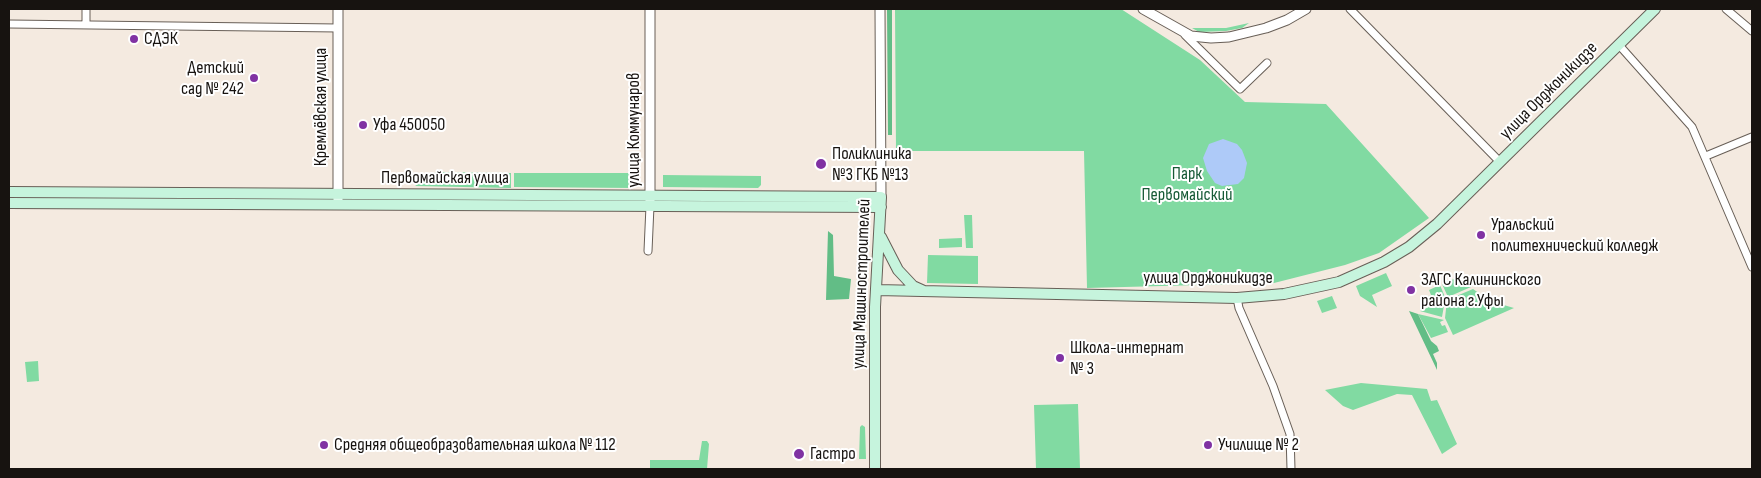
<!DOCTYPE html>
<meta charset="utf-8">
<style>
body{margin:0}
#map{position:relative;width:1761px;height:478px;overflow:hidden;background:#f4eae0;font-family:"Sofia Sans Condensed",sans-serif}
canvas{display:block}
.frame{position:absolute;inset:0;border:10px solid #171310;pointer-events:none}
</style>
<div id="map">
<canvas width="1761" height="478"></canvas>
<div class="frame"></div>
</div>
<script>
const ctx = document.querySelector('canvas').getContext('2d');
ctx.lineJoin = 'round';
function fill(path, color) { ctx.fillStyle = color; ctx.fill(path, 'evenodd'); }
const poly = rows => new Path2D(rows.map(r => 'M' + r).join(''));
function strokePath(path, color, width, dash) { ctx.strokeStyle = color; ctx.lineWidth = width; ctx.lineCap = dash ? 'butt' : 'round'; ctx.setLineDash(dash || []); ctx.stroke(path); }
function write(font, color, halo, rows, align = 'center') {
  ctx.font = font + ' "Sofia Sans Condensed",sans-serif'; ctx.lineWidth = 4; ctx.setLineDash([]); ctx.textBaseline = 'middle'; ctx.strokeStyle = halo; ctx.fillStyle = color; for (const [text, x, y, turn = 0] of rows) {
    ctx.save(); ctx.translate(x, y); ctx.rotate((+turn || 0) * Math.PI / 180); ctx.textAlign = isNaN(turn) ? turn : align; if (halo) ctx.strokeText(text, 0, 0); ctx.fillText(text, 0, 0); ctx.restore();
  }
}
const green = poly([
 [895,9,1121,9,1200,60,1245,102,1326,104,1429,218,1379,253,1345,265,1274,283,1087,288,1084,151,896,151],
 [1249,23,1242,28,1226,31,1199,32,1192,28,1226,28],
 [436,172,511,173,511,188,415,186],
 [514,173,633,173,633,188,514,187],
 [663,175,761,176,761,185,758,188,663,187],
 [964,215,972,215,973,248,966,248],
 [962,238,962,247,939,248,939,239],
 [928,255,978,256,978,284,927,283],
 [1386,273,1392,286,1372,295,1377,307,1360,296,1356,286],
 [1454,279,1459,279,1471,287,1448,297,1442,284],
 [1440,285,1445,297,1430,304,1427,297,1431,295,1429,290],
 [1473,289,1490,301,1514,308,1453,335,1445,318,1447,300],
 [1332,296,1337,308,1322,313,1317,301],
 [1445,300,1442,317,1420,311],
 [1418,314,1444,320,1440,322,1442,326,1445,325,1448,332,1431,338],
 [38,361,39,381,27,382,25,362],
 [1361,383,1427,389,1431,401,1437,400,1457,444,1442,454,1412,395,1397,394,1353,410,1343,406,1325,390],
 [1078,404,1080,469,1036,469,1034,405],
 [862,425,865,427,866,459,859,459,860,427],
 [702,441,707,441,709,444,707,469,650,469,650,460,699,460]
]);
const forest = poly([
 [887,9,892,9,892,135,888,135],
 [828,231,833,235,834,276,851,279,849,299,826,300],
 [1409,311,1418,314,1431,341,1437,346,1439,351,1433,354,1437,363,1437,370]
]);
const water = poly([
 [1223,139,1237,144,1242,150,1247,163,1244,178,1238,184,1222,186,1215,183,1207,171,1203,158,1209,144]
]);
const minor = poly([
 [86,9,86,25],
 [1350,9,1500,162],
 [1726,9,1752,31],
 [9,24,338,28],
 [1185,35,1240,89,1267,63],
 [1619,45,1692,127,1752,267],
 [1706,156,1752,137],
 [648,251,650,206],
 [1237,298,1239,308,1273,386,1290,434,1291,469]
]);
const tertiary = poly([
 [338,9,338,201],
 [650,9,650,201],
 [880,9,881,197],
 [1143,9,1191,36,1211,38,1229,37,1266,28,1287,20,1306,9]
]);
const secondary = poly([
 [9,192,881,197,875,307,875,469],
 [9,203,881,207],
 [881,237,898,270,913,286,924,291],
 [877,290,1237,298,1284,294,1339,282,1384,262,1409,247,1437,224,1655,9]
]);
const markers = [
 [134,39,5,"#8032a3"],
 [254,78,5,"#8032a3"],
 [363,125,5,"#8032a3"],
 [821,164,6,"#8032a3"],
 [1481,235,5,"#8032a3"],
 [1411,290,5,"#8032a3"],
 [1060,358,5,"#8032a3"],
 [324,445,5,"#8032a3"],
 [1208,445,5,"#8032a3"],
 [799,454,6,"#8032a3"]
];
const poiNames = [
 ["СДЭК",144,39],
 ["Детский",244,68,"right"],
 ["сад № 242",244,89,"right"],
 ["Уфа 450050",373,125],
 ["Поликлиника",832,154],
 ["№3 ГКБ №13",832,175],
 ["Уральский",1491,225],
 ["политехнический колледж",1491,246],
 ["ЗАГС Калининского",1421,280],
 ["района г.Уфы",1421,301],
 ["Школа-интернат",1070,348],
 ["№ 3",1070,369],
 ["Средняя общеобразовательная школа № 112",334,445],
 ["Училище № 2",1218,445],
 ["Гастро",810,454]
];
const streetNames = [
 ["улица Орджоникидзе",1549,91,-45],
 ["Кремлёвская улица",321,107,-90],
 ["улица Коммунаров",634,130,-90],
 ["Первомайская улица",445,178],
 ["улица Орджоникидзе",1208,278],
 ["улица Машиностроителей",862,284,-88]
];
const parkNames = [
 ["Парк",1187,174],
 ["Первомайский",1187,195]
];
fill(green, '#81daa2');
fill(forest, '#62bd86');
fill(water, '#aecaf8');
strokePath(minor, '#685f57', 9);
strokePath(tertiary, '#685f57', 11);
strokePath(secondary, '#685f57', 12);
strokePath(minor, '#fff', 7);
strokePath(tertiary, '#fff', 9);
strokePath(secondary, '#c6f4dd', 10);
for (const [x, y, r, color] of markers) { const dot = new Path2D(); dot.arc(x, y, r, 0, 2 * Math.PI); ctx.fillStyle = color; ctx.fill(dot); strokePath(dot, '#fff', 2); }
write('18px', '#171310', '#fff', poiNames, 'left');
write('18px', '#171310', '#fff', streetNames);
write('18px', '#165a36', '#fff', parkNames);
</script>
